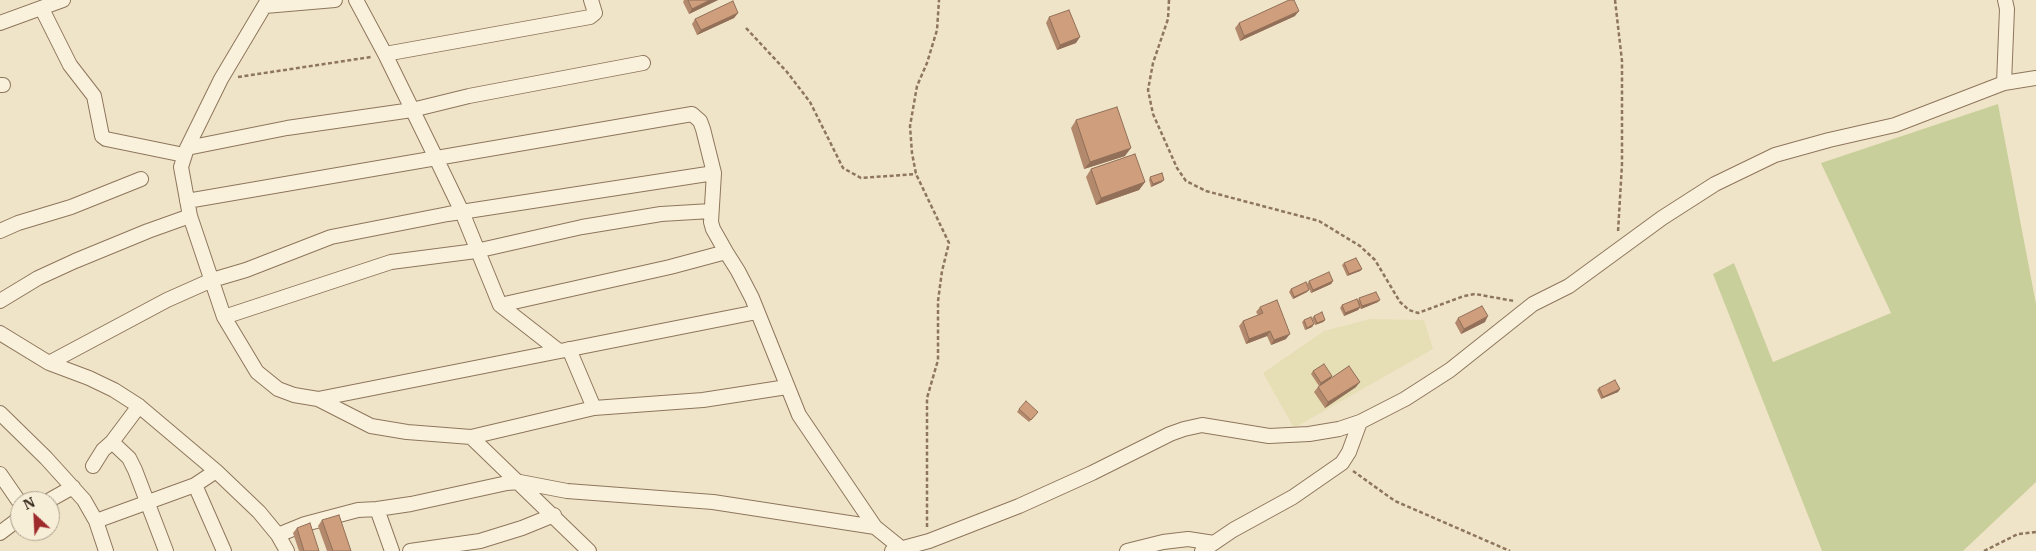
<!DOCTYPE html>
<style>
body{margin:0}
#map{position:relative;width:2036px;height:551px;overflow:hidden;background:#f0e4c8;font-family:"IBM Plex Serif",serif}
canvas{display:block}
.north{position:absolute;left:10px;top:491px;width:50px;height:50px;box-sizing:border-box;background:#f7eed8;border:1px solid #ada18e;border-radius:50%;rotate:335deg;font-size:14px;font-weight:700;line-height:20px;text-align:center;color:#3d2e20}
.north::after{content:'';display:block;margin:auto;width:18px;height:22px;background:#9e2a2b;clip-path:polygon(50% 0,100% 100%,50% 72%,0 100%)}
</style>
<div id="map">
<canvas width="2036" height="551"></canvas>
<div class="north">N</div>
</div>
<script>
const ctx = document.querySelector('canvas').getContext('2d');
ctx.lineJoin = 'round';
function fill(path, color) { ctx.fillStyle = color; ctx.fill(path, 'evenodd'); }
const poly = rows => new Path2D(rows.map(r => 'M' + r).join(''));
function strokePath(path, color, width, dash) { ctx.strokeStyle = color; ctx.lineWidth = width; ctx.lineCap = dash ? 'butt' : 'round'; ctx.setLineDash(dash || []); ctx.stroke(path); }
const farmland = poly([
 [1370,319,1424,320,1433,349,1294,428,1263,373,1324,331]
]);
const green = poly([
 [1998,104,2036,304,2036,482,1963,551,1822,551,1713,274,1734,263,1773,362,1891,313,1821,163]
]);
const path = poly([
 [1169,0,1168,19,1153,63,1148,90,1153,114,1177,168,1186,181,1206,191,1319,221,1360,246,1375,260,1400,302,1409,310,1418,313,1464,296,1475,294,1514,301],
 [1615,0,1622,61,1622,164,1618,232],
 [746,28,787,72,810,102,843,168,861,178,916,174],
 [238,77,371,57],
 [1353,471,1395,501,1510,551],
 [927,527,927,398,938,360,938,301,942,271,949,243,916,174,912,153,910,126,917,86,927,63,937,30,939,0],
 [1984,551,2018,534,2036,532]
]);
const minor = poly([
 [268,0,221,79,187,148,181,167,190,216,224,317,257,372,278,389,294,395,318,399,371,426,407,432,471,437,589,551],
 [265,6,335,0],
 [42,9,70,65,94,96,102,136,106,139,184,155],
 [0,23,63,0],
 [385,54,590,17,595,13,591,0],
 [2004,83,2007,9,2005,0],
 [0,85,3,85],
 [187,148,287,128,412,110,469,96,643,63],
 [187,201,692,114,700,121,703,129,714,173,711,222,713,229,726,252],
 [0,231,18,223,71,207,141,179],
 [0,301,38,278,75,261,148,231,190,216],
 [500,305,559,351],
 [224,317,391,262,476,251,582,227,661,214,711,211],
 [0,333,49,363,89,378,114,390,139,406,216,471,259,512,278,535,287,551],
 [569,349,594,408],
 [49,363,167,300,212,280,246,270,331,237,448,214,714,173],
 [318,399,757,312],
 [0,413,46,458,84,500,96,521,106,551],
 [471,437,594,408,703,400,787,387],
 [112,442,129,458,135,470,166,551],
 [93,466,103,450,112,442,139,406],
 [0,474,20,503],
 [195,485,224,551],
 [48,501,73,487],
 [377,509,392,551],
 [96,521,195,485,216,471],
 [875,527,901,548],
 [0,533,20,518],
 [278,535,305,524,358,510,377,509,411,504,507,483,520,482,567,491,713,502,875,527,799,415,752,298,738,271,726,252,670,267,500,305,462,212,436,158,385,54,356,0],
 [410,551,480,541,522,528,554,515],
 [892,551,929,541,1019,506,1092,473,1170,434,1184,429,1202,425,1269,436,1309,434,1339,429,1360,422,1405,399,1450,370,1533,304,1569,286,1662,218,1715,184,1775,155,1829,140,1895,125,2004,83,2036,78],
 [1127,551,1163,542,1188,539,1214,543],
 [1202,551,1233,530,1293,497,1342,463,1349,452,1360,422]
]);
const wall = poly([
 [684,0,718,0,689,14,683,2],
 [738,13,734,18,697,35,692,24,695,19],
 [1295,16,1240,41,1235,28,1239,23],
 [1049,17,1076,43,1057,50,1046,23],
 [1076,120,1125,156,1084,169,1071,128],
 [1091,169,1145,182,1139,190,1096,205,1086,177],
 [1150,177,1162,182,1151,187,1149,180],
 [1344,263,1362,269,1360,271,1347,276,1342,265],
 [1309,281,1333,281,1331,284,1311,293,1307,284],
 [1291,289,1307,292,1293,299,1289,292],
 [1359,298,1378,302,1361,309,1360,308,1358,310,1344,316,1340,308,1342,305,1358,301],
 [1260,307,1286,339,1271,345,1267,336,1246,344,1239,326,1243,321,1258,315,1256,312],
 [1314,316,1325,320,1323,322,1315,325,1312,318],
 [1458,318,1485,322,1461,334,1455,323],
 [1304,320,1314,324,1312,327,1305,330,1302,322],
 [1313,371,1332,376,1330,379,1319,386,1311,374],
 [1318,387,1356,387,1325,408,1314,392],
 [1599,388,1620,389,1618,392,1601,399,1597,390],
 [1019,409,1038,412,1029,422,1017,412],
 [322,520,351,551,327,551,318,526],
 [297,528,319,551,299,551,293,533]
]);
const shadedWall = poly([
 [710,0,718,0,689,14,692,9],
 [1299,11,1295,16,1240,41,1244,36],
 [738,13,734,18,697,35,701,30],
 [1080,37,1076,43,1057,50,1060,45],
 [1131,148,1125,156,1084,169,1090,162],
 [1164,180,1162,182,1151,187,1153,184],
 [1145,182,1139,190,1096,205,1101,198],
 [1362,269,1360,271,1347,276,1349,274],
 [1333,281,1331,284,1311,293,1313,290],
 [1309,290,1307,292,1293,299,1294,297],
 [1380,300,1378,302,1361,309,1362,306],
 [1360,307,1358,310,1344,316,1345,313],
 [1488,316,1485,322,1461,334,1464,329],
 [1325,320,1323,322,1315,325,1317,323],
 [1314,324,1312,327,1305,330,1307,328],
 [1270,331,1267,336,1246,344,1249,339],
 [1290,334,1286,339,1271,345,1274,340],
 [1332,376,1330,379,1319,386,1321,383],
 [1360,382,1356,387,1325,408,1328,402],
 [1620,389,1618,392,1601,399,1603,397]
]);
const building = poly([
 [688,0,710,0,692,9,688,0],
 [1289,0,1294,0,1299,11,1244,36,1239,23,1289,0],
 [733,1,738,13,701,30,695,19,733,1],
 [1069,10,1080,37,1060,45,1049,17,1069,10],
 [1117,107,1131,148,1090,162,1076,120,1117,107],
 [1135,154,1145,182,1101,198,1091,169,1135,154],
 [1162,173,1164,180,1153,184,1150,177,1162,173],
 [1356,258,1362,269,1349,274,1344,263,1356,258],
 [1329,272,1333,281,1313,290,1309,281,1329,272],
 [1306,282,1309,290,1294,297,1291,289,1306,282],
 [1376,292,1380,300,1362,306,1359,298,1376,292],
 [1357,299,1360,307,1345,313,1342,305,1357,299],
 [1277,300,1290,334,1274,340,1270,331,1249,339,1243,321,1263,313,1260,307,1277,300],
 [1482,306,1488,316,1464,329,1458,318,1482,306],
 [1322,312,1325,320,1317,323,1314,316,1322,312],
 [1311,317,1314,324,1307,328,1304,320,1311,317],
 [1324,364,1332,376,1321,383,1313,371,1324,364],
 [1349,366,1360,382,1328,402,1318,387,1349,366],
 [1615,380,1620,389,1603,397,1599,388,1615,380],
 [1026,401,1038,412,1031,420,1019,409,1026,401],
 [339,515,351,551,333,551,322,520,339,515],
 [310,523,319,551,304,551,297,528,310,523]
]);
fill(farmland, '#e6deb5');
fill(green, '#c9cf9b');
strokePath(minor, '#8d765c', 16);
strokePath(path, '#8d765c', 2.5, [4, 2.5]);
strokePath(minor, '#faf1dc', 14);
fill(wall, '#b2896c');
fill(shadedWall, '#916f58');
fill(building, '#cf9f7d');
strokePath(building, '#916f58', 1);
</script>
